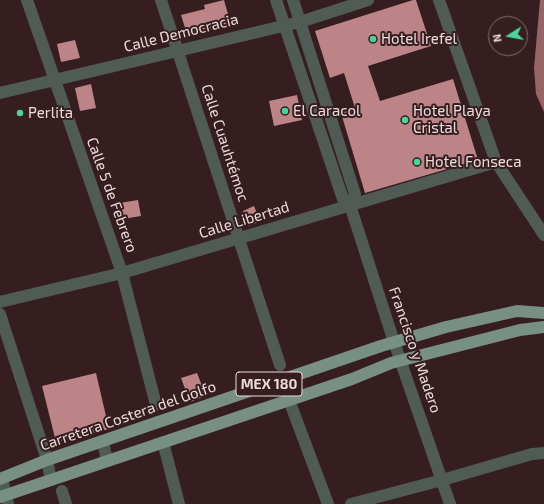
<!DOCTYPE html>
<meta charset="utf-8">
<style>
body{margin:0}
#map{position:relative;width:544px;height:504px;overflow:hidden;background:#361e20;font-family:"Exo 2",sans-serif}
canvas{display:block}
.north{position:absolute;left:488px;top:16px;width:40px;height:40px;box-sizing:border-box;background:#361e20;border:1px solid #7f6a6b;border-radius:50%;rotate:259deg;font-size:11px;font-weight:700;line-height:16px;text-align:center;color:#ecdcdc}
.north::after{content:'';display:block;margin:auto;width:14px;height:18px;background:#4bd49c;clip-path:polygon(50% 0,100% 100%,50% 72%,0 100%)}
</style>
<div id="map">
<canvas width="544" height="504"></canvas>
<div class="north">N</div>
</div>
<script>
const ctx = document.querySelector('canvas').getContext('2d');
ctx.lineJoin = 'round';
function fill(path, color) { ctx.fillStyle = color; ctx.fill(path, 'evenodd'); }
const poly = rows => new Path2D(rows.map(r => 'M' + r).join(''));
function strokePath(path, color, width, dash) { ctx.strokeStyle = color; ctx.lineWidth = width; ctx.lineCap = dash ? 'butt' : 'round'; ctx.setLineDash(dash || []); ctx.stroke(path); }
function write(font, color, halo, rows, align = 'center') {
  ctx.font = font + ' "Exo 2",sans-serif'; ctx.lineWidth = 4; ctx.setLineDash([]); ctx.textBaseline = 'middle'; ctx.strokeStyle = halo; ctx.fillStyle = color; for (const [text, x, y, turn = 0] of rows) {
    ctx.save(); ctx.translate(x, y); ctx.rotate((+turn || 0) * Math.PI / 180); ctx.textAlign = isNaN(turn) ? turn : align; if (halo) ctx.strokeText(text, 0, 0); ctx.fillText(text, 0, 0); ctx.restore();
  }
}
const water = poly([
 [540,0,544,0,544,112,536,94,534,68]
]);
const building = poly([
 [224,0,231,25,211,30,210,28,187,34,181,15,205,9,204,5],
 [413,0,416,0,431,46,368,66,380,101,453,79,478,160,365,193,341,113,355,108,344,73,330,78,315,31],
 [75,40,80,58,61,62,57,44],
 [91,84,96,108,80,111,75,88],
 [297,95,302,120,274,126,269,101],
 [138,200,141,216,117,220,114,204],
 [254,206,260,221,249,226,243,211],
 [96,373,109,429,56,442,42,386],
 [197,373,206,396,190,402,181,378]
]);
const minor = poly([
 [27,0,122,273,156,405],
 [161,0,280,365],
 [276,0,343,199,350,205,394,342,450,504],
 [293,0,355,194,350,205],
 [439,0,496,162,544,235],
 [0,93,300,22,368,0],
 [0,302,122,273,496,162],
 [0,314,47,460,51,480],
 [289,400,328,504],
 [103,441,107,461],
 [163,442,179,504],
 [2,479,8,504],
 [62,491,66,504],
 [351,504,442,480,532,454,544,453]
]);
const major = poly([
 [0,479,47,460,381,346,446,327,517,311,544,313],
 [0,497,352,379,391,363,520,330,544,327]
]);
const markers = [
 [373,39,4,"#4bd49c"],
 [285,111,4,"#4bd49c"],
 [20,113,4,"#4bd49c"],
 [405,120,4,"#4bd49c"],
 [417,162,4,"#4bd49c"]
];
const shields = [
 [269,384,66]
];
const shieldNames = [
 ["MEX 180",269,384]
];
const streetNames = [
 ["Calle Democracia",181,33,-14],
 ["Calle Cuauhtémoc",225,143,72],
 ["Calle 5 de Febrero",112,195,70],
 ["Calle Libertad",244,220,-17],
 ["Francisco y Madero",415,350,71],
 ["Carretera Costera del Golfo",128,416,-19]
];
const poiNames = [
 ["Hotel Irefel",381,39],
 ["El Caracol",293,111],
 ["Hotel Playa",413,111],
 ["Cristal",413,128],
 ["Perlita",28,113],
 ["Hotel Fonseca",425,162]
];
fill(water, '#986366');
fill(building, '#bc8487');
strokePath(minor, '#505b55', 12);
strokePath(major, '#788f83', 12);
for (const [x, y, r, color] of markers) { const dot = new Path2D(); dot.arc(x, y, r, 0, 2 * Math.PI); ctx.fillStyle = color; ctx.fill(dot); strokePath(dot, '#361e20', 1.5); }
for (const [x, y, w] of shields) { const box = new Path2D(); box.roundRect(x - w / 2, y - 12, w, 24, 3); ctx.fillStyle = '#361e20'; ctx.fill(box); strokePath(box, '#ecdcdc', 1); }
write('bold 14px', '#ecdcdc', null, shieldNames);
write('15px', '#ecdcdc', '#361e20', streetNames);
write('15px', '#ecdcdc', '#361e20', poiNames, 'left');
</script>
